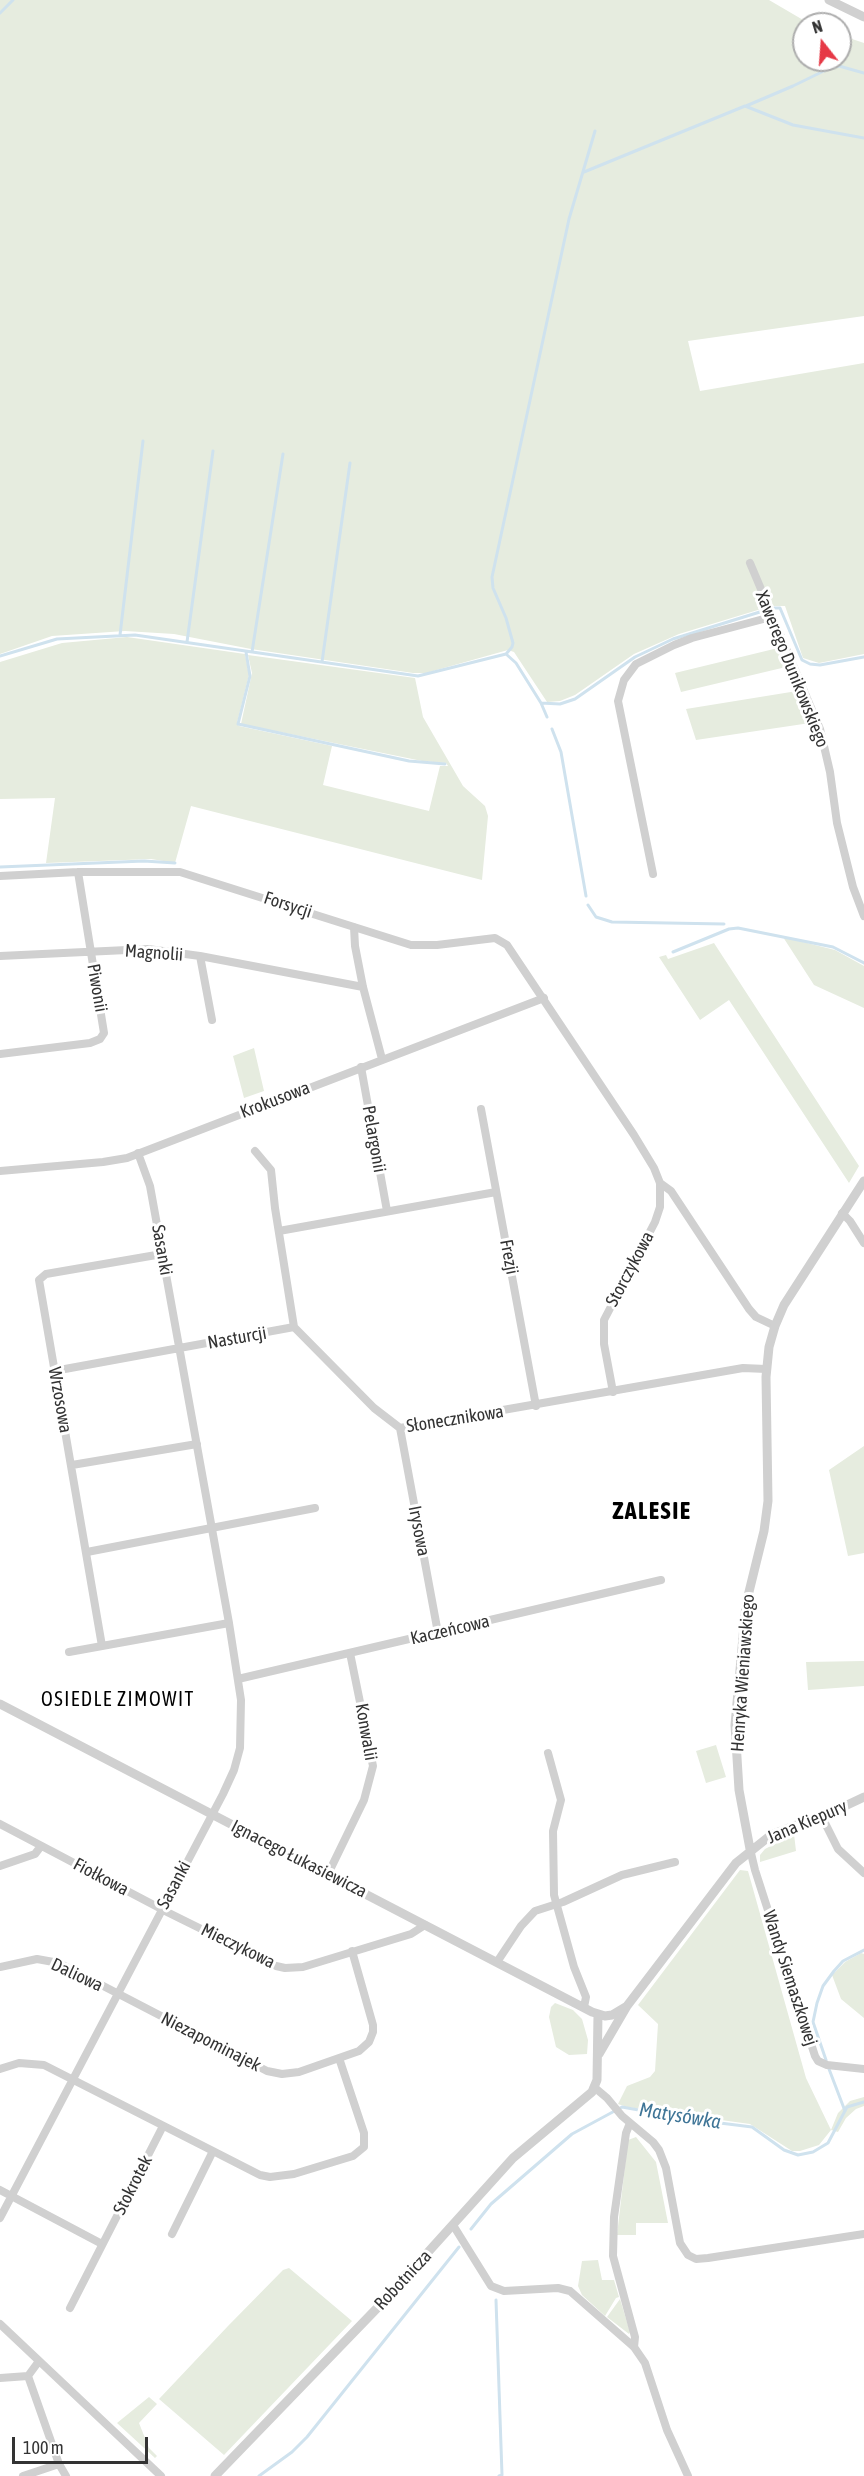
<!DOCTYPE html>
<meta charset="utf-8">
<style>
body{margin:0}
#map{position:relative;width:864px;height:2476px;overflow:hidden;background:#fff;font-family:"Asap Condensed",sans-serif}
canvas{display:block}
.north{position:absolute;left:792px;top:12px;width:60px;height:60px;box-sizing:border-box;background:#fff;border:2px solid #adadad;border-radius:50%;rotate:343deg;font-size:16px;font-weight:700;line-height:24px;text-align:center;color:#333}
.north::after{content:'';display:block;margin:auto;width:21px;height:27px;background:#e63946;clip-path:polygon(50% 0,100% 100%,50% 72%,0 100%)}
.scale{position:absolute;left:12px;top:2437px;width:136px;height:27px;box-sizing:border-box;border:3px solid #333;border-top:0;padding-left:8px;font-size:18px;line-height:21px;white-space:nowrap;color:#333;-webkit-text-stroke:4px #fff;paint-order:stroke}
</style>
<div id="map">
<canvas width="864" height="2476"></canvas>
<div class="north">N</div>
<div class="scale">100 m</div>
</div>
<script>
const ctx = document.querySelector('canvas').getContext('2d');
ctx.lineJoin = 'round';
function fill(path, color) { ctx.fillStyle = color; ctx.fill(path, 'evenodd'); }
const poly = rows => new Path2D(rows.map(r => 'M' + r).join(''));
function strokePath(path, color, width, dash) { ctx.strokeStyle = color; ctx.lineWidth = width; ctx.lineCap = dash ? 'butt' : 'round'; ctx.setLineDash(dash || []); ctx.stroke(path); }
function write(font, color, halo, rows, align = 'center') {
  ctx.font = font + ' "Asap Condensed",sans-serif'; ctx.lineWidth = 6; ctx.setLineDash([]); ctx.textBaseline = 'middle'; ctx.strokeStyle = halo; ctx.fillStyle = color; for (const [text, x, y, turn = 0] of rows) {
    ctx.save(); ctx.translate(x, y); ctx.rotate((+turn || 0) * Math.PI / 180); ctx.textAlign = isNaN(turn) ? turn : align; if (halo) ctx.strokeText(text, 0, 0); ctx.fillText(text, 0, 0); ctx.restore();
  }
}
const green = poly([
 [0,0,769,0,810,24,804,24,804,60,840,60,840,35,864,43,864,316,688,341,700,391,864,363,864,654,819,663,803,658,785,606,771,606,679,634,634,654,575,695,560,701,547,702,514,652,508,650,426,673,413,673,251,649,174,634,125,631,52,636,0,654],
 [127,637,245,654,249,675,237,723,239,726,332,746,323,785,429,811,440,766,448,766,446,763,422,761,241,724,252,673,248,655,415,678,423,717,463,786,485,806,488,816,482,880,191,806,175,863,151,859,46,863,55,798,0,799,0,662,62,643],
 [778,648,786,667,681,692,675,673],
 [797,691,810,723,696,740,686,709],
 [783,937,835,950,864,966,864,1008,814,985],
 [714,943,859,1166,849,1183,729,1000,700,1020,659,957,666,955,668,959],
 [254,1048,264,1091,244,1098,233,1056],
 [864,1446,864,1553,848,1556,829,1470],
 [864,1661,864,1686,808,1690,806,1662],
 [716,1745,726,1777,706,1783,696,1751],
 [794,1834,796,1851,760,1862,760,1855,765,1849],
 [740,1870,748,1871,806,2078,831,2130,838,2113,850,2101,864,2097,864,2106,856,2109,846,2118,838,2132,831,2130,819,2145,800,2151,792,2151,750,2124,627,2107,618,2104,627,2086,650,2077,655,2071,658,2024,638,2005],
 [861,1953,864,1954,864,2018,841,1999,832,1975,845,1962],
 [555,2003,573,2010,582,2019,588,2040,587,2054,569,2055,556,2047,549,2017,551,2007],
 [636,2137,656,2162,668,2223,636,2223,636,2235,617,2235,628,2140],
 [598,2260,602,2280,614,2280,619,2297,616,2298,605,2316,582,2295,578,2286,582,2261],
 [289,2268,352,2321,224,2455,159,2399,228,2326,283,2270],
 [620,2299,630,2332,629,2334,607,2317],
 [149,2397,157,2404,139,2423,149,2448,157,2456,155,2458,117,2423]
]);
const stream = poly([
 [0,13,13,0],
 [746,106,793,86,832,67,839,66,864,73],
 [584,172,745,106,793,125,864,138],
 [774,608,780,608,802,660,810,664,820,665,864,657],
 [120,635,143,441],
 [187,642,213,451],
 [246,652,250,676,238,724,409,761,445,764],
 [252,652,283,454],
 [506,654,512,647,513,643,506,618,493,588,492,577,569,219,595,131],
 [0,656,57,639,135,635,418,676,506,654,516,663,541,703,547,717],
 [322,662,350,463],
 [541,703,560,704,575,699,635,657,673,639,763,611],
 [552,729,561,752,586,896],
 [0,867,144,861,175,863],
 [588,905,596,917,612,922,724,924],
 [673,952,729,929,738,928,833,947,864,963],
 [826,2060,813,2022,817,2003,823,1986,834,1971,843,1961,864,1950],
 [829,2069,845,2111],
 [471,2229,491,2204,572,2134,622,2107,688,2119,752,2127,784,2150,798,2155,813,2152,828,2143,847,2107,864,2102],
 [496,2300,502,2475,499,2476],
 [259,2476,292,2452,307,2437,459,2247]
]);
const minor = poly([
 [750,563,820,729,830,772,837,823,853,887,864,916],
 [653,874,618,701,624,680,636,664,674,645,692,638,771,617],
 [0,876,78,872,180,872,411,945,437,945,495,938,507,945,634,1135,654,1168,660,1183,660,1207,655,1222,604,1320,604,1344,613,1392],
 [354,927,355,946,363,987,382,1059],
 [0,956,148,949,200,956,363,987],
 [200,956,212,1020],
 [0,1054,90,1043,100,1039,104,1033,78,872],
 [361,1067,387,1211],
 [481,1109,536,1406],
 [255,1151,271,1170,275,1208,294,1327,374,1408,400,1428,743,1368,766,1369],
 [0,1171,103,1162,127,1158,544,998],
 [660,1183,671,1191,749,1309,756,1317,775,1326],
 [842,1213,850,1221,864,1243],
 [279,1231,496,1192],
 [54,1371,294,1327],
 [400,1428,438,1633],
 [72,1465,197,1444],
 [87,1552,315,1508],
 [102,1646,39,1280,46,1274,162,1254],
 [69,1652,229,1623],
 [238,1679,661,1580],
 [548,1753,561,1800,553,1831,554,1895,574,1967,586,1997,584,2007],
 [821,1815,838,1849,864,1873],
 [0,1824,169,1913,276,1966,285,1968,303,1967,411,1934,425,1925],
 [750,1849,755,1870,815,2056,818,2061,827,2065,864,2069],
 [0,1866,35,1854,41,1846],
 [328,1874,364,1800,373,1766,350,1653],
 [497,1962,521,1926,535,1911,563,1902,622,1875,675,1862],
 [0,1967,37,1959,59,1963,267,2071,282,2074,299,2072,359,2051,369,2042,373,2032,373,2025,352,1951],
 [0,2069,19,2063,44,2065,213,2151,260,2175,270,2177,294,2174,353,2156,364,2147,364,2133,339,2058],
 [594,2087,607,2098,622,2116,653,2142,659,2150,666,2168,680,2243,688,2255,696,2259,708,2258,864,2234],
 [630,2123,626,2133,614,2217,613,2256,635,2337,634,2347],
 [0,2190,102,2244],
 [0,2218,223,1794,234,1770,240,1748,241,1700,229,1623,150,1186,138,1153],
 [453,2225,491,2286,504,2291,558,2288,570,2291,634,2347,645,2363,667,2430,688,2476],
 [172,2234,213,2151],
 [70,2308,163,2126],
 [0,2324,161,2476],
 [39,2361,28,2376,59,2464,66,2476],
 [0,2378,28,2376],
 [23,2476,59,2464]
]);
const tertiary = poly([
 [829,0,864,17],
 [0,1704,592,2012,605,2016,612,2015,627,2006],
 [750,1849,739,1790,735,1725,746,1604,764,1531,768,1501,766,1377,769,1347,775,1326,784,1305,864,1181],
 [599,2054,627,2006,736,1863,771,1835,845,1806,864,1797],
 [215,2476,383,2302,513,2158,592,2092,597,2080,598,2014]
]);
const streetNames = [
 ["Xawerego Dunikowskiego",792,669,68],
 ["Forsycji",288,905,18],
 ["Magnolii",154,953,4],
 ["Piwonii",97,988,80],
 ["Krokusowa",275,1100,-21],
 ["Pelargonii",374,1139,80],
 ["Sasanki",162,1250,80],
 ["Frezji",509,1257,79],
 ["Storczykowa",630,1269,-62],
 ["Nasturcji",237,1338,-10],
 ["Wrzosowa",60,1400,80],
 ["Słonecznikowa",455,1419,-9],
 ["Irysowa",419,1531,79],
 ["Kaczeńcowa",450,1630,-13],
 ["Henryka Wieniawskiego",743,1673,-86],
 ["Konwalii",366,1732,80],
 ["Jana Kiepury",807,1822,-23],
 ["Ignacego Łukasiewicza",299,1859,27],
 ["Fiołkowa",101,1877,28],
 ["Sasanki",174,1885,-62],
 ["Mieczykowa",238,1946,26],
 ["Daliowa",77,1975,25],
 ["Wandy Siemaszkowej",790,1978,72],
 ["Niezapominajek",211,2042,27],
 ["Stokrotek",133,2185,-63],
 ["Robotnicza",403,2280,-47]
];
const neighbourhoodNames = [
 ["OSIEDLE ZIMOWIT",118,1700]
];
const waterNames = [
 ["Matysówka",680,2116,9]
];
const districtNames = [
 ["ZALESIE",652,1511]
];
fill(green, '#e6ecdf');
strokePath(stream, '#cfe2ee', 3);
strokePath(minor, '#d0d0d0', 8);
strokePath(tertiary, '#d0d0d0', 9);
write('18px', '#333', '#fff', streetNames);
ctx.letterSpacing = '1.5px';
write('20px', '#000', '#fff', neighbourhoodNames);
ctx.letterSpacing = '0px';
write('italic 20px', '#3f7597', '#fff', waterNames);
ctx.letterSpacing = '1.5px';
write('bold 24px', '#000', '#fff', districtNames);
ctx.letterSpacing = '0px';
</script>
